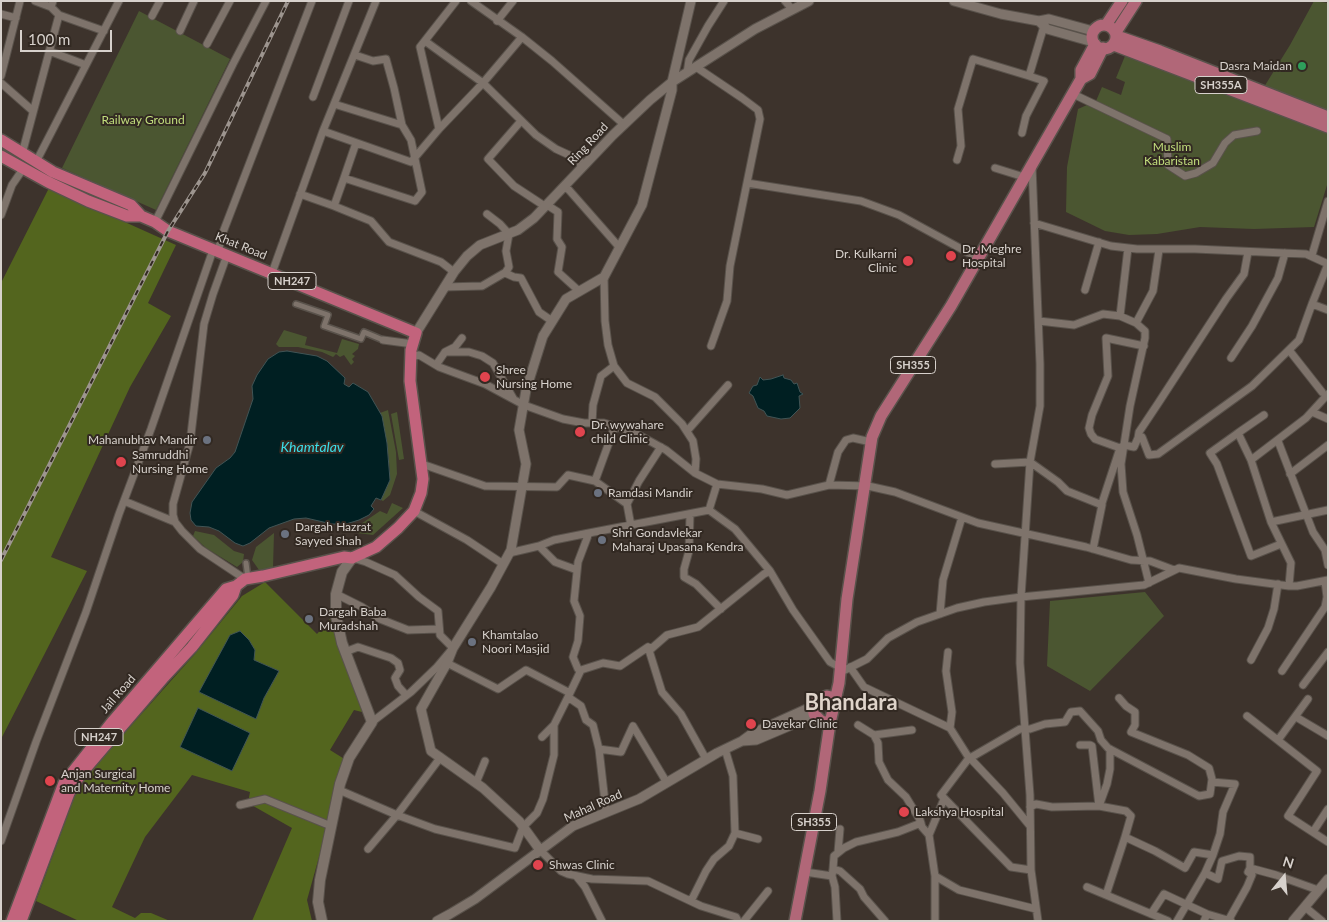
<!DOCTYPE html>
<style>
body{margin:0}
#map{position:relative;width:1329px;height:922px;overflow:hidden;background:#3d332c;font-family:Lato,sans-serif}
canvas{display:block}
.frame{position:absolute;inset:0;border:2px solid #d7d1cc;pointer-events:none}
.north{position:absolute;left:1259px;top:852px;width:50px;height:50px;-webkit-text-stroke:4px #322922;paint-order:stroke;rotate:17deg;font-size:14px;font-weight:700;line-height:20px;text-align:center;color:#d7d1cc}
.north::after{content:'';display:block;margin:auto;width:18px;height:22px;background:#d7d1cc;clip-path:polygon(50% 0,100% 100%,50% 72%,0 100%)}
.scale{position:absolute;left:20px;top:30px;width:92px;height:22px;box-sizing:border-box;border:2px solid #d7d1cc;border-top:0;padding-left:6px;font-size:15px;line-height:18px;white-space:nowrap;color:#d7d1cc;-webkit-text-stroke:4px #322922;paint-order:stroke}
</style>
<div id="map">
<canvas width="1329" height="922"></canvas>
<div class="frame"></div>
<div class="north">N</div>
<div class="scale">100 m</div>
</div>
<script>
const ctx = document.querySelector('canvas').getContext('2d');
ctx.lineJoin = 'round';
function fill(path, color) { ctx.fillStyle = color; ctx.fill(path, 'evenodd'); }
const poly = rows => new Path2D(rows.map(r => 'M' + r).join(''));
function strokePath(path, color, width, dash) { ctx.strokeStyle = color; ctx.lineWidth = width; ctx.lineCap = dash ? 'butt' : 'round'; ctx.setLineDash(dash || []); ctx.stroke(path); }
function write(font, color, halo, rows, align = 'center') {
  ctx.font = font + ' Lato,sans-serif'; ctx.lineWidth = 4; ctx.setLineDash([]); ctx.textBaseline = 'middle'; ctx.strokeStyle = halo; ctx.fillStyle = color; for (const [text, x, y, turn = 0] of rows) {
    ctx.save(); ctx.translate(x, y); ctx.rotate((+turn || 0) * Math.PI / 180); ctx.textAlign = isNaN(turn) ? turn : align; if (halo) ctx.strokeText(text, 0, 0); ctx.fillText(text, 0, 0); ctx.restore();
  }
}
const green = poly([
 [1314,1,1328,3,1328,114,1264,87,1290,45],
 [139,11,230,59,156,210,62,168],
 [1125,56,1140,59,1328,133,1328,182,1314,227,1254,229,1200,227,1157,234,1129,235,1105,231,1066,212,1067,167,1078,109,1096,101,1102,87,1121,95,1125,82,1116,78],
 [284,330,307,337,305,345,337,353,342,339,359,344,358,349,352,354,355,356,352,359,354,362,351,365,344,355,340,357,336,354,333,357,322,352,298,347,279,347,276,344],
 [388,410,396,452,397,474,390,495,383,501,381,500,390,480,390,472,387,443,380,413],
 [397,412,404,459,399,460,391,414],
 [392,503,403,508,373,535,349,532,380,511,387,514],
 [195,531,214,535,234,551,244,554,243,562,237,567,206,548,193,536],
 [274,533,273,568,259,570,252,560,256,547],
 [1145,592,1164,616,1090,691,1047,666,1050,601]
]);
const forest = poly([
 [49,188,176,245,148,303,171,316,130,387,51,557,87,571,1,739,1,283],
 [265,582,317,634,330,619,366,713,354,710,330,750,346,760,307,900,312,921,252,921,292,828,248,803,250,792,192,775,145,837,112,907,135,918,141,913,151,913,170,921,79,921,36,901,79,784,194,655,242,596],
 [249,640,253,660,279,671,264,698,255,719]
]);
const water = poly([
 [287,351,317,356,327,361,345,378,344,384,349,387,353,383,368,392,382,416,387,443,390,480,381,500,376,498,371,506,374,509,369,515,359,520,346,524,332,524,306,518,294,519,269,528,250,543,243,546,235,543,219,531,209,527,196,526,191,520,190,513,192,502,216,468,230,458,235,452,253,399,252,386,257,375,268,359,279,352,287,351],
 [783,375,784,378,791,380,794,384,797,383,800,392,803,394,799,396,800,408,790,418,781,419,767,416,764,411,758,408,753,396,749,393,753,386,757,385,760,377,763,380,771,379,783,375],
 [240,631,249,640,255,650,254,660,279,671,264,698,256,719,199,692,230,635,240,631],
 [198,708,250,733,232,771,180,747,198,708]
]);
const pedestrian = poly([
 [296,304,328,315,324,326,361,339,364,332,383,340],
 [246,563,248,578]
]);
const minor = poly([
 [35,1,51,7],
 [456,1,420,47,439,129,483,83,522,37,471,1],
 [785,1,792,9],
 [1,14,16,18],
 [59,15,104,31],
 [152,16,160,1],
 [497,21,513,1],
 [180,31,194,1],
 [522,37,552,61,621,122,622,126],
 [425,41,483,83,536,135,556,149,580,160,581,169],
 [207,44,230,1],
 [49,51,86,65],
 [696,67,742,98,758,110,760,119,730,266,727,301,711,346],
 [687,73,689,60,708,26,724,1],
 [1,76,20,1],
 [1,83,33,111],
 [1073,94,1167,139,1168,165,1185,176,1196,173,1213,163,1225,143,1234,135,1257,131],
 [313,97,349,1],
 [334,104,402,125],
 [521,121,488,159,514,186,543,205,547,205,558,212,557,239,562,247,558,272,579,291],
 [323,131,411,162,439,129],
 [1022,133,1026,116,1044,81,1029,76],
 [22,154,59,15,51,7,53,1],
 [957,160,961,146,958,109,973,59,1029,76,1044,26],
 [36,162,119,1],
 [995,168,1024,177],
 [344,178,356,143],
 [747,183,861,201,899,215,978,258],
 [564,187,569,190,620,248],
 [300,194,334,206,344,178,415,201,422,192,411,140,402,125,394,88,386,59,373,61,355,55],
 [334,206,371,221,389,242,441,262,454,272],
 [487,214,500,224,509,234,506,251,509,267,505,273,514,277,521,278,539,312,552,321],
 [1,215,12,185,23,169],
 [155,222,233,64,266,1],
 [1034,223,1111,246,1137,249,1195,249,1306,254,1328,264],
 [219,252,220,240,312,1],
 [227,255,213,294,204,324,190,443,173,504,173,515,175,522,182,531,200,549,245,579],
 [1312,255,1328,201],
 [272,273,323,131,376,1],
 [604,277,605,321,608,345,614,366,627,383,655,397,682,424,693,441,696,459,695,473],
 [444,287,482,286,506,272],
 [1085,290,1099,242],
 [1312,304,1328,264],
 [1120,316,1128,248],
 [1039,321,1074,325,1103,314,1120,316,1136,323,1145,331,1145,338,1130,406,1121,464,1123,492,1137,535,1149,583],
 [1136,323,1153,291,1159,250],
 [462,338,455,347,445,352,469,352,482,356,493,363,513,398],
 [383,340,413,344],
 [1289,350,1322,392],
 [411,357,419,355,439,367,485,384,524,405,563,419,584,423,604,423,635,433,666,450,695,473,717,484,762,489,787,495,829,485,868,486,895,492,978,523,1086,547,1131,560,1150,561,1174,570],
 [1231,358,1252,326,1278,278,1285,253],
 [436,365,445,352],
 [1312,412,1328,419],
 [592,423,593,405,601,376,614,366],
 [615,426,595,481,627,504],
 [687,431,728,385],
 [1238,433,1264,415],
 [1138,438,1139,432,1159,402,1226,299,1244,274,1248,252],
 [1278,441,1313,532,1325,550,1328,565],
 [1120,448,1095,439,1091,434,1089,428,1092,415,1108,376,1106,338,1144,346],
 [1251,460,1238,433,1210,453,1217,464,1251,556,1281,544],
 [422,464,485,486,557,487,568,475,595,481],
 [995,464,1030,462,1058,482,1067,491,1102,505,1093,549],
 [1290,474,1328,445],
 [717,484,709,510,735,529,770,571,793,610,830,662,845,670,867,659,888,638,917,622,957,608,984,602,1021,597,1030,462,1040,406,1040,364,1032,166],
 [829,485,838,452,846,440,853,438,871,442],
 [124,501,175,522],
 [1102,505,1102,503,1120,448,1124,445,1134,447,1138,438,1142,437,1149,455,1158,454,1252,386,1299,340,1312,304,1328,310],
 [414,511,467,540,503,564],
 [690,514,689,551,684,569,684,577,696,584,721,609],
 [1271,522,1328,510],
 [631,526,627,504,639,481,661,447],
 [509,553,539,546],
 [353,558,366,562,395,575,419,597,438,611,440,635,453,648,437,667,411,692,372,722],
 [577,570,555,562,539,546,554,540,589,533],
 [1289,586,1291,563,1271,522,1251,460,1306,418,1328,394],
 [336,594,362,607,380,619,408,630,439,629],
 [940,614,943,580,962,517],
 [648,647,651,649,667,635,698,627,764,574,770,571],
 [345,652,358,647,391,658,398,663,400,670,395,678,398,686,406,695],
 [948,652,946,671,952,712,950,728],
 [1251,660,1268,628,1274,609,1278,584],
 [447,663,498,689,526,670,570,693],
 [850,667,864,687,950,728,969,758,970,758],
 [581,670,578,669,573,657,578,641,580,616,574,601,578,562,589,533,709,510],
 [1282,671,1325,607,1327,597,1325,581],
 [1303,685,1328,652],
 [1247,716,1317,771,1288,816,1328,842],
 [1296,717,1328,736],
 [858,725,874,735,878,743,879,762,888,780,906,797,920,820,922,827,929,835,935,876,959,890,1036,909],
 [874,735,912,730],
 [542,737,554,725,568,697],
 [1278,740,1308,699],
 [1080,745,1090,745,1092,746,1099,806,1107,784,1110,769,1110,749],
 [599,749,621,752,633,726,667,783],
 [969,758,941,795,1011,867,1031,870],
 [1212,782,1235,784,1223,812,1220,834,1213,855],
 [476,783,485,761],
 [339,790,397,815,435,829,515,848,523,827,537,813,543,799,554,755,554,725],
 [240,805,265,799,331,826],
 [1030,807,1036,804,1052,807,1099,806,1126,811,1131,816,1125,837,1155,851,1185,868,1194,852,1213,855,1205,873,1218,879,1222,861,1239,856,1250,857,1250,868,1276,875,1318,890],
 [606,811,599,749,593,725,586,720,581,706,568,697,581,670,603,663,620,666,648,647,662,692,681,714,706,759],
 [1030,826,1003,793,970,758,1020,729,1030,729,1045,724,1065,722,1071,712,1080,711,1098,731,1101,740,1108,748,1199,796,1210,794,1212,779,1209,768,1188,755,1131,732,1135,725,1135,712,1126,706,1119,698],
 [1313,832,1328,809],
 [735,833,758,839],
 [929,835,944,799],
 [1,841,36,742,86,612,119,514,151,429,213,250],
 [368,849,397,815,440,758],
 [540,850,561,871,568,874,592,879,648,881,701,906,736,917,738,921],
 [838,852,840,829],
 [833,869,834,856,844,848,856,842,898,832,921,823],
 [805,872,832,876,833,869,840,871,860,889,864,897,885,921],
 [832,876,835,887,837,921],
 [577,877,585,887,602,921],
 [1087,887,1168,921],
 [1106,895,1125,837],
 [691,901,706,871,714,859,729,846,735,833,733,776,725,749],
 [1305,907,1322,921],
 [1151,914,1164,894,1207,914],
 [744,921,768,891],
 [935,921,935,875],
 [1038,921,1031,870,1030,795,1020,663,1021,597,1144,585,1179,568,1236,579,1289,586,1297,586,1328,580],
 [1177,921,1205,873],
 [1204,921,1207,914,1231,921],
 [1228,921,1247,887,1252,875,1248,872,1250,868]
]);
const tertiary = poly([
 [954,1,1001,14,1039,21,1049,19,1093,31],
 [1039,21,1047,29,1093,42],
 [416,333,454,272,467,256,480,245,518,230,534,218,613,135,650,100,672,82,755,29,809,1],
 [742,741,756,740,815,715],
 [540,850,519,821,483,788,431,751,421,709,447,663,453,648,491,587,511,550,526,464,519,430,526,390,543,336,566,299,604,277,642,205,672,90,672,82,691,1],
 [437,921,450,914,475,899,573,826,639,799,717,753,742,741,753,733,813,706],
 [1293,921,1328,879]
]);
const secondary = poly([
 [322,921,318,902,320,880,340,784,349,758,372,722,342,643,336,616,336,594,342,572,352,558]
]);
const primary = poly([
 '1092 37a12 12 0 1 1 24 0a12 12 0 1 1-24 0Z',
 [1106,25,1122,1],
 [1116,32,1136,1],
 [1117,36,1160,51,1328,117],
 [1114,45,1328,127],
 [1081,79,1081,70,1095,44],
 [836,698,827,696,817,701,813,706,814,714,821,721,830,723,839,683,847,599,872,437,881,416,951,306,1081,79,1090,74,1103,48],
 [795,921,820,791,830,723]
]);
const trunk = poly([
 [1,140,53,172,131,205,141,216],
 [1,156,48,182,88,201,127,216,141,216,155,222,168,231,416,333,411,350,410,381,423,479,421,493,414,511,398,528,376,547,352,558,344,557,263,576,245,579,236,586,226,589,113,721,64,783,12,921],
 [21,921,69,793,80,775,164,677,192,647,233,595,236,586]
]);
const rail = poly([
 [1,560,168,231,205,173,288,1]
]);
const markers = [
 [1302,66,5,"#2e9e5b"],
 [951,256,6,"#e0444e"],
 [908,261,6,"#e0444e"],
 [485,377,6,"#e0444e"],
 [580,432,6,"#e0444e"],
 [207,440,5,"#6b7280"],
 [121,462,6,"#e0444e"],
 [598,493,5,"#6b7280"],
 [285,534,5,"#6b7280"],
 [602,540,5,"#6b7280"],
 [309,619,5,"#6b7280"],
 [472,642,5,"#6b7280"],
 [751,724,6,"#e0444e"],
 [50,781,6,"#e0444e"],
 [904,812,6,"#e0444e"],
 [538,865,6,"#e0444e"]
];
const shields = [
 [1221,85,52],
 [292,281,48],
 [913,365,45],
 [99,737,48],
 [814,822,45]
];
const shieldNames = [
 ["SH355A",1221,85],
 ["NH247",292,281],
 ["SH355",913,365],
 ["NH247",99,737],
 ["SH355",814,822]
];
const poiNames = [
 ["Dasra Maidan",1292,66,"right"],
 ["Dr. Meghre",962,249],
 ["Hospital",962,263],
 ["Dr. Kulkarni",897,254,"right"],
 ["Clinic",897,268,"right"],
 ["Shree",496,370],
 ["Nursing Home",496,384],
 ["Dr. wywahare",591,425],
 ["child Clinic",591,439],
 ["Mahanubhav Mandir",197,440,"right"],
 ["Samruddhi",132,455],
 ["Nursing Home",132,469],
 ["Ramdasi Mandir",608,493],
 ["Dargah Hazrat",295,527],
 ["Sayyed Shah",295,541],
 ["Shri Gondavlekar",612,533],
 ["Maharaj Upasana Kendra",612,547],
 ["Dargah Baba",319,612],
 ["Muradshah",319,626],
 ["Khamtalao",482,635],
 ["Noori Masjid",482,649],
 ["Davekar Clinic",762,724],
 ["Anjan Surgical",61,774],
 ["and Maternity Home",61,788],
 ["Lakshya Hospital",915,812],
 ["Shwas Clinic",549,865]
];
const parkNames = [
 ["Railway Ground",143,120],
 ["Muslim",1172,147],
 ["Kabaristan",1172,161]
];
const streetNames = [
 ["Ring Road",588,144,-47],
 ["Khat Road",241,246,22],
 ["Jail Road",118,694,-49],
 ["Mahal Road",593,806,-24]
];
const waterNames = [
 ["Khamtalav",312,447]
];
const townNames = [
 ["Bhandara",851,703]
];
fill(green, '#4b5631');
fill(forest, '#53651e');
fill(water, '#001f22');
strokePath(water, '#405455', 1);
strokePath(pedestrian, '#59524b', 8);
strokePath(minor, '#59524b', 9);
strokePath(tertiary, '#59524b', 11);
strokePath(secondary, '#59524b', 12);
strokePath(primary, '#59524b', 14);
strokePath(trunk, '#59524b', 14);
strokePath(pedestrian, '#7e736b', 5);
strokePath(minor, '#7e736b', 7);
strokePath(tertiary, '#7e736b', 9);
strokePath(secondary, '#7e736b', 10);
strokePath(primary, '#b16778', 11);
strokePath(trunk, '#c2637c', 11);
strokePath(rail, '#9d958f', 4);
strokePath(rail, '#322922', 2, [5.5]);
for (const [x, y, r, color] of markers) { const dot = new Path2D(); dot.arc(x, y, r, 0, 2 * Math.PI); ctx.fillStyle = color; ctx.fill(dot); strokePath(dot, '#322922', 2); }
for (const [x, y, w] of shields) { const box = new Path2D(); box.roundRect(x - w / 2, y - 8.5, w, 17, 4); ctx.fillStyle = '#322922'; ctx.fill(box); strokePath(box, '#d7d1cc', 1); }
write('bold 11px', '#d7d1cc', null, shieldNames);
write('12px', '#d7d1cc', '#322922', poiNames, 'left');
write('12px', '#c2de7d', '#322922', parkNames);
write('12px', '#d7d1cc', '#322922', streetNames);
write('italic 14px', '#3cdde8', '#322922', waterNames);
write('bold 22px', '#dfd4ca', '#322922', townNames);
</script>
